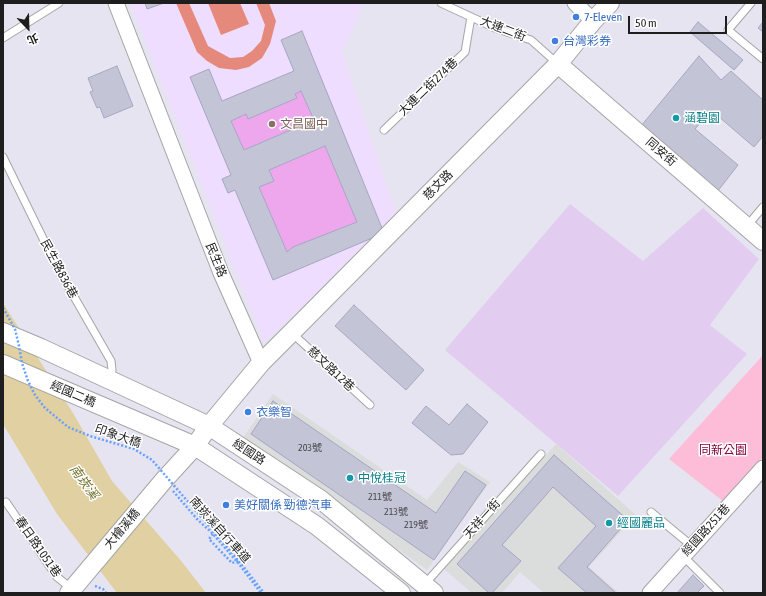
<!DOCTYPE html>
<meta charset="utf-8">
<style>
body{margin:0}
#map{position:relative;width:766px;height:596px;overflow:hidden;background:#e6e4f0;font-family:"Asap Condensed","Noto Sans TC",sans-serif}
canvas{display:block}
.frame{position:absolute;inset:0;border:4px solid #1e1e1e;pointer-events:none}
.north{position:absolute;left:8px;top:8px;width:40px;height:40px;-webkit-text-stroke:3px #fff;paint-order:stroke;rotate:157deg;font-size:11px;font-weight:700;line-height:16px;text-align:center;color:#1e1e1e}
.north::after{content:'';display:block;margin:auto;width:14px;height:18px;background:#1e1e1e;clip-path:polygon(50% 0,100% 100%,50% 72%,0 100%)}
.scale{position:absolute;left:628px;top:16px;width:99px;height:18px;box-sizing:border-box;border:2px solid #1e1e1e;border-top:0;padding-left:5px;font-size:12px;line-height:14px;white-space:nowrap;color:#1e1e1e;-webkit-text-stroke:3px #fff;paint-order:stroke}
</style>
<div id="map">
<canvas width="766" height="596"></canvas>
<div class="frame"></div>
<div class="north">北</div>
<div class="scale">50 m</div>
</div>
<script>
const ctx = document.querySelector('canvas').getContext('2d');
ctx.lineJoin = 'round';
function fill(path, color) { ctx.fillStyle = color; ctx.fill(path, 'evenodd'); }
const poly = rows => new Path2D(rows.map(r => 'M' + r).join(''));
function strokePath(path, color, width, dash) { ctx.strokeStyle = color; ctx.lineWidth = width; ctx.lineCap = dash ? 'butt' : 'round'; ctx.setLineDash(dash || []); ctx.stroke(path); }
function write(font, color, halo, rows, align = 'center') {
  ctx.font = font + ' "Asap Condensed","Noto Sans TC",sans-serif'; ctx.lineWidth = 3; ctx.setLineDash([]); ctx.textBaseline = 'middle'; ctx.strokeStyle = halo; ctx.fillStyle = color; for (const [text, x, y, turn = 0] of rows) {
    ctx.save(); ctx.translate(x, y); ctx.rotate((+turn || 0) * Math.PI / 180); ctx.textAlign = isNaN(turn) ? turn : align; if (halo) ctx.strokeText(text, 0, 0); ctx.fillText(text, 0, 0); ctx.restore();
  }
}
const residential = poly([
 [273,394,427,500,458,462,490,482,427,570,243,438],
 [556,444,636,515,589,567,619,593,544,593,520,572,502,593,472,593,444,569]
]);
const education = poly([
 [130,3,364,3,342,52,398,220,264,342]
]);
const farmland = poly([
 [570,204,643,261,703,208,759,259,710,325,747,354,618,496,445,350]
]);
const grass = poly([
 [301,91,314,120,244,150,231,121,246,114,248,119,297,98,295,94],
 [325,146,357,222,293,247,287,252,259,187,274,181,269,170]
]);
const park = poly([
 [763,355,763,457,724,502,669,459]
]);
const pitch = poly([
 [176,3,189,3,208,46,230,58,243,57,252,51,261,41,265,25,256,3,269,3,276,21,270,44,262,58,249,67,236,70,219,68,207,61,197,52],
 [208,3,240,3,249,24,221,35]
]);
const water = poly([
 [3,303,73,413,112,481,182,562,206,593,117,593,57,514,3,424]
]);
const building = poly([
 [145,3,164,3,147,9,145,3],
 [698,22,743,60,734,70,690,32,698,22],
 [763,22,763,32,758,28,763,22],
 [302,31,384,233,273,280,235,190,228,193,222,179,231,175,190,77,209,69,222,101,294,71,281,40,302,31],
 [301,91,314,120,244,150,231,121,246,114,248,119,297,98,295,94,301,91],
 [325,146,357,222,293,247,287,252,259,187,274,181,269,170,325,146],
 [699,56,721,80,731,71,763,100,763,136,754,147,711,110,695,129,738,165,717,192,641,126,699,56],
 [117,66,133,106,104,118,100,107,97,108,90,92,93,91,88,78,117,66],
 [354,305,424,370,406,390,335,326,354,305],
 [273,401,436,513,465,471,486,485,434,560,251,434,273,401],
 [467,404,488,422,463,454,451,455,412,423,426,406,449,425,467,404],
 [554,455,628,520,587,567,616,593,587,593,558,568,596,526,553,487,502,545,521,561,492,593,489,593,457,564,554,455],
 [693,575,704,586,697,593,677,593,693,575]
]);
const path = poly([
 [173,491,197,519,213,534,239,564,261,593],
 [95,586,103,589,106,593]
]);
const service = poly([
 [441,3,495,28,531,40,558,64],
 [751,3,728,30,763,59],
 [3,38,59,3],
 [384,130,465,52,471,17],
 [3,157,57,267,111,361,112,370,110,380],
 [747,226,763,207],
 [292,333,370,405],
 [6,502,57,577,72,589],
 [651,512,692,546],
 [683,556,720,593],
 [424,585,541,454]
]);
const minor = poly([
 [116,3,221,273,261,363],
 [575,3,593,21],
 [650,593,763,468]
]);
const tertiary = poly([
 [558,64,763,241],
 [3,332,41,348,209,426,320,499,434,593],
 [3,364,195,446,317,526,401,593],
 [69,593,164,480,195,446,209,426,261,363,291,333,558,64,593,21,610,3]
]);
const pathBridge = poly([
 [3,308,15,329,19,346,22,363,28,381,35,395,45,408,68,427,90,436,134,449,152,460,239,561,264,593],
 [213,534,209,539,232,563,239,561]
]);
const markers = [
 [576,17,4,"#3f7fe0"],
 [555,41,4,"#3f7fe0"],
 [676,118,4,"#0f9aa8"],
 [272,124,4,"#8d6e63"],
 [248,412,4,"#3f7fe0"],
 [350,478,4,"#0f9aa8"],
 [226,505,4,"#3f7fe0"],
 [609,523,4,"#0f9aa8"]
];
const numberNames = [
 ["203號",310,448],
 ["211號",380,497],
 ["213號",396,512],
 ["219號",416,525]
];
const shopNames = [
 ["7-Eleven",584,17],
 ["台灣彩券",563,41],
 ["衣樂智",256,412],
 ["美好關係 勁德汽車",234,505]
];
const streetNames = [
 ["大連二街",503,29,21],
 ["大連二街274巷",428,87,-44],
 ["同安街",661,152,41],
 ["慈文路",438,185,-45],
 ["民生路",216,260,68],
 ["民生路836巷",59,269,62],
 ["慈文路12巷",331,369,43],
 ["經國二橋",73,394,23],
 ["印象大橋",118,436,19],
 ["經國路",249,452,33],
 ["天祥一街",482,519,-48],
 ["大檜溪橋",122,529,-50],
 ["南崁溪自行車道",220,530,48],
 ["經國路251巷",706,530,-48],
 ["春日路1051巷",38,547,55]
];
const cultureNames = [
 ["涵碧園",684,118],
 ["中悅桂冠",358,478],
 ["經國麗品",617,523]
];
const educationNames = [
 ["文昌國中",280,124]
];
const parkNames = [
 ["同新公園",723,450]
];
const waterNames = [
 ["南崁溪",84,482,54]
];
fill(residential, '#dbdcdc');
fill(education, '#edf');
fill(farmland, '#e2cdf0');
fill(grass, '#eea6ec');
fill(park, '#fdbdd8');
fill(pitch, '#e4897c');
fill(water, '#e1d0a1');
fill(building, '#c3c5d7');
strokePath(building, '#a5a6c3', 1);
strokePath(service, '#a5a5a5', 9);
strokePath(minor, '#a5a5a5', 17);
strokePath(tertiary, '#a5a5a5', 20);
strokePath(path, '#65a1ff', 2.5, [2, 2]);
strokePath(service, '#fff', 7);
strokePath(minor, '#fff', 15);
strokePath(tertiary, '#fff', 18);
strokePath(pathBridge, '#65a1ff', 2.5, [2, 2]);
for (const [x, y, r, color] of markers) { const dot = new Path2D(); dot.arc(x, y, r, 0, 2 * Math.PI); ctx.fillStyle = color; ctx.fill(dot); strokePath(dot, '#fff', 1.5); }
write('10px', '#47484c', null, numberNames);
write('12px', '#366cbe', '#fff', shopNames, 'left');
write('12px', '#1e1e1e', '#fff', streetNames);
write('12px', '#0d838f', '#fff', cultureNames, 'left');
write('12px', '#785e54', '#fff', educationNames, 'left');
write('12px', '#840439', '#fff', parkNames);
write('italic 13px', '#737330', '#fff', waterNames);
</script>
